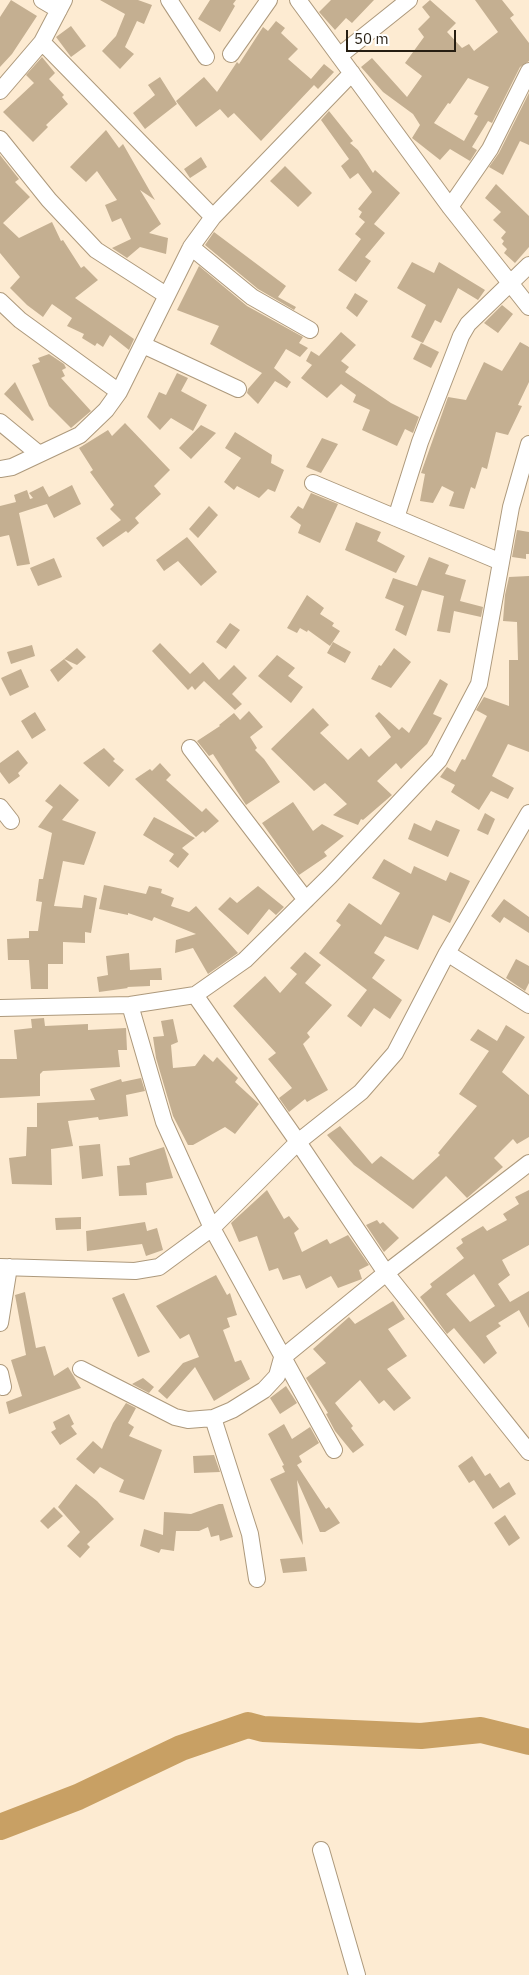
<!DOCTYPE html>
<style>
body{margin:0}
#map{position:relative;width:529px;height:1975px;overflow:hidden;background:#fdebd2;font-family:"IBM Plex Sans",sans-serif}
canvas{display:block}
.scale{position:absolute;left:346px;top:30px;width:110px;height:22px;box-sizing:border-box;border:2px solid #261e12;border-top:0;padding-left:6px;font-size:15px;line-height:18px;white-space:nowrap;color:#261e12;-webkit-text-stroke:4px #fff;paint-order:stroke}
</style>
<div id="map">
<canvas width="529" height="1975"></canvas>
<div class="scale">50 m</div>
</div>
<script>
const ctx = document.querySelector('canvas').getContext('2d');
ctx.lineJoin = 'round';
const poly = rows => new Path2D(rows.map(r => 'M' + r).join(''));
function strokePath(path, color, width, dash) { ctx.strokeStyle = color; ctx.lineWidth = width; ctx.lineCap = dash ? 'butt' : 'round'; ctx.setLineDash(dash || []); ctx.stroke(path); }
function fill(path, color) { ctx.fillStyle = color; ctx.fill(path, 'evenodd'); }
const river = poly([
 [0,1827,78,1797,181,1748,248,1725,263,1729,421,1736,481,1730,529,1742]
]);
const building = poly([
 [11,0,37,16,12,54,0,67,0,17],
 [100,0,138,0,152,5,144,24,137,21,125,47,134,54,120,69,102,51,116,36,125,14],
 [210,0,236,0,233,4,235,6,220,32,198,19],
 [331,0,374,0,352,23,346,18,335,30,319,12],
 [430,0,456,23,447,32,462,48,469,44,474,51,498,32,475,0,502,0,514,15,510,18,529,43,529,61,520,67,492,123,488,121,472,147,477,150,470,161,450,149,440,160,412,138,420,125,413,114,383,92,361,67,372,58,407,97,422,76,405,63,424,37,418,29,430,17,422,7],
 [468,78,489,87,474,114,478,116,464,141,434,123,448,103,450,104],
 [276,21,285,28,281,33,298,49,288,59,311,79,324,64,334,72,318,89,314,85,261,141,234,113,228,118,220,109,196,127,176,101,204,77,217,92,237,62,239,64,263,27,268,31],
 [71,26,86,46,71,57,56,37],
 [42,57,55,73,49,79,64,95,62,97,68,104,46,125,48,127,33,142,3,112,34,83,26,75],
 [160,77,177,104,145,129,133,113,155,95,148,85],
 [529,93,529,145,520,141,503,175,489,167,499,153],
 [329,111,353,141,350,143,358,150,373,173,375,170,400,193,374,224,385,233,365,257,371,261,356,282,338,270,361,239,355,234,365,222,359,217,362,212,358,209,372,192,358,173,350,179,341,166,349,159,321,120],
 [106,130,119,148,123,144,155,200,140,190,161,224,149,233,168,238,166,254,140,247,127,258,112,248,131,239,121,218,112,222,105,205,117,200,97,171,86,182,70,167],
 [0,155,19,179,15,182,30,197,3,223,19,238,52,222,61,241,63,240,81,268,84,266,98,280,75,298,134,339,129,350,110,335,103,347,97,343,95,346,82,338,84,334,67,326,72,318,52,304,43,317,27,305,10,288,20,277,0,253],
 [201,157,207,167,190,178,184,169],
 [285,166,312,193,298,207,270,181],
 [496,184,529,216,529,247,515,263,504,253,507,249,502,244,504,241,501,238,506,232,493,220,501,212,485,198],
 [214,232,286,286,278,297,296,307,294,310,258,289,205,245],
 [412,262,434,273,439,262,485,290,478,300,458,288,441,323,435,320,423,343,411,337,426,305,397,288],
 [199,266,247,306,303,337,299,343,308,348,300,357,286,349,274,368,291,382,287,388,275,381,258,404,247,393,248,389,262,373,210,344,219,326,177,310],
 [355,293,368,301,357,317,346,308],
 [502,305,513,314,498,333,484,323],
 [341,332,356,345,341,361,349,367,345,372,391,403,419,417,413,433,405,429,397,446,362,430,370,410,353,402,356,395,341,384,327,398,301,378,312,365,306,361,311,351,319,356],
 [520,342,529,347,529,382,518,405,522,406,508,435,496,432,487,469,482,467,475,489,471,487,464,509,449,506,454,492,442,486,433,503,420,501,425,474,421,473,448,397,466,400,484,362,502,371],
 [421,343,439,352,431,368,413,359],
 [49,354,64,364,66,368,62,370,65,376,61,378,91,411,71,428,49,406,32,365,40,362,38,358],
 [177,373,188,378,181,391,207,405,193,431,171,418,160,430,147,417,159,392,166,395],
 [15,382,34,420,32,421,4,394],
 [125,423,170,470,154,486,161,494,135,518,139,523,128,533,126,531,103,547,96,538,121,520,110,509,114,505,90,472,93,470,79,448,108,430,112,436],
 [201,425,216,433,191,459,179,448],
 [235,432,272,455,271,463,284,470,275,492,268,489,259,498,237,486,234,490,224,482,241,458,225,448],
 [322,438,338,444,321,473,306,467],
 [72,485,81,504,54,518,47,504,19,513,30,564,17,566,9,535,0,537,0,506,16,502,14,495,27,490,30,499,33,498,29,493,43,486,49,497],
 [311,493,338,504,320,543,298,533,301,525,290,517,298,506,303,509],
 [209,506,218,515,198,538,189,529],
 [356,522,381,532,377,541,405,556,396,573,345,550],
 [517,530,529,532,529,554,526,554,526,559,512,557],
 [187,537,217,572,201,586,178,561,164,571,156,560],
 [429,557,449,565,445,574,466,580,460,601,483,607,481,617,454,611,450,633,437,631,444,596,422,590,406,636,395,630,404,606,385,598,393,578,417,586],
 [54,558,62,577,38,586,30,568],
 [529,576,529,752,508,744,492,776,514,788,508,799,491,791,479,810,451,792,455,785,440,777,447,767,455,772,462,759,465,760,487,716,476,710,484,697,509,706,509,660,518,660,517,622,503,621,505,595,509,577],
 [307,595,324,608,320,614,334,623,332,626,340,631,330,646,308,630,307,632,300,628,297,633,287,628],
 [230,623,240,630,226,649,216,642],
 [333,642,351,652,345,663,327,653],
 [160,643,190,674,203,662,219,680,234,665,247,678,232,694,242,704,235,710,204,681,195,690,192,686,188,690,152,651],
 [32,645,35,656,11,664,7,652],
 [77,648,86,657,77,665,64,659],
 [394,648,411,662,391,688,371,679,379,665,381,666],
 [277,655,295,668,288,676,303,687,291,703,258,676],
 [64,659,73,668,58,682,50,670],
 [21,669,29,687,10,696,1,678],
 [440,679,448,684,433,714,442,718,427,744,401,769,396,763,377,781,392,795,363,820,361,819,358,825,333,815,347,804,325,783,314,791,271,749,313,708,329,725,320,733,348,760,361,748,369,757,391,737,375,716,379,712,399,730,402,727,409,733],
 [249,711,263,727,250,737,257,748,255,750,264,759,280,782,246,805,213,754,209,756,197,741,220,726,219,725,234,713,240,720],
 [35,712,46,730,32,739,21,721],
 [104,748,115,759,113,761,124,770,109,787,83,763],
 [18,750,28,763,18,773,20,776,9,784,0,772,0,763],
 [160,763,171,775,166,780,202,812,206,808,219,821,205,833,203,831,196,837,135,779,150,769,152,771],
 [60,784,79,800,62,820,96,832,84,865,63,861,54,906,82,908,84,895,97,898,91,933,85,932,85,943,63,942,63,964,48,964,48,989,31,989,29,960,8,960,7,939,29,938,29,931,38,931,42,902,36,901,39,879,43,879,52,833,38,827,53,807,45,801],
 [293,802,313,831,322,824,344,836,324,852,327,856,299,875,262,823],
 [485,813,495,819,488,835,477,830],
 [154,817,195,838,182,848,189,854,178,868,169,861,174,854,143,835],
 [436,820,460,830,448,857,408,839,414,823,431,831],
 [384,859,411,874,414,866,446,881,450,872,470,881,450,923,433,915,418,950,385,936,374,953,385,960,372,978,402,1000,390,1019,374,1008,361,1027,347,1016,367,990,319,953,341,925,336,921,349,903,381,925,400,893,372,878],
 [104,885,146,894,149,886,162,889,161,893,174,898,171,906,189,912,196,906,238,953,208,974,193,948,175,953,176,940,196,934,154,917,152,921,128,913,128,915,99,909],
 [258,886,284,907,276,915,269,909,248,935,218,909,230,897,237,903],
 [504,899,529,917,529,933,504,917,500,923,491,916],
 [305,952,321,965,305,983,332,1005,307,1033,310,1037,303,1044,328,1090,307,1102,305,1099,289,1112,279,1098,292,1088,268,1059,276,1053,233,1006,265,976,280,993,297,974,290,968],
 [129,953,130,970,161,968,162,980,150,980,150,986,127,987,128,988,99,992,97,977,108,975,106,956],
 [516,959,529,966,529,983,525,991,506,978],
 [44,1018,45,1026,88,1024,88,1030,126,1028,127,1050,118,1050,120,1067,43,1071,40,1074,40,1096,0,1098,0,1059,17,1059,14,1030,32,1028,31,1019],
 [173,1019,178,1042,171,1045,173,1068,195,1066,204,1054,213,1062,217,1057,238,1078,235,1082,259,1104,235,1134,225,1127,193,1145,188,1145,173,1116,156,1058,153,1037,164,1036,161,1021],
 [506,1025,525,1037,502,1072,529,1095,529,1137,517,1144,513,1139,494,1158,503,1167,467,1198,446,1176,413,1209,354,1165,327,1135,340,1126,372,1164,381,1156,413,1180,440,1155,438,1153,477,1106,459,1094,489,1051,470,1040,478,1029,497,1041],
 [141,1078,145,1091,126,1095,128,1116,99,1120,98,1117,68,1121,73,1146,51,1149,52,1185,12,1184,9,1158,26,1156,27,1127,37,1127,37,1103,95,1100,90,1089,121,1079,122,1082],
 [100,1144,103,1176,82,1179,79,1146],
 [164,1147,173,1178,146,1183,147,1195,119,1196,117,1166,130,1165,129,1158],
 [267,1190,284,1219,289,1216,299,1229,294,1233,302,1252,327,1239,330,1244,348,1235,369,1265,359,1270,362,1279,338,1288,331,1276,306,1289,300,1275,283,1280,278,1268,269,1271,257,1236,239,1242,231,1223],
 [529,1190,529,1245,502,1260,510,1275,498,1284,510,1302,529,1291,529,1328,519,1310,498,1323,501,1326,486,1336,497,1353,484,1364,454,1328,447,1334,420,1297,432,1287,430,1284,464,1258,456,1248,463,1243,461,1239,483,1226,487,1231,507,1220,503,1214,519,1204,515,1197],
 [474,1274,495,1306,470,1322,446,1294],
 [81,1217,81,1229,56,1230,55,1218],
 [377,1220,380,1224,383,1222,399,1238,384,1252,366,1225],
 [145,1222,147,1231,157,1228,163,1250,146,1256,142,1244,87,1251,86,1231],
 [216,1275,227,1295,230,1293,237,1315,227,1318,230,1327,223,1330,235,1362,241,1360,250,1379,214,1401,195,1367,167,1399,158,1391,183,1363,199,1357,189,1334,180,1339,156,1306],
 [25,1292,36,1348,45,1346,54,1376,68,1367,81,1388,9,1414,6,1402,22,1396,11,1360,26,1355,15,1295],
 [124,1293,150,1352,138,1357,112,1298],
 [393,1301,405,1319,388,1329,407,1356,387,1369,411,1398,394,1411,384,1400,379,1404,360,1380,335,1403,353,1426,351,1428,364,1445,353,1453,335,1431,326,1414,328,1413,306,1378,326,1363,313,1349,349,1317,355,1324],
 [143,1378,154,1387,149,1393,132,1384],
 [286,1386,297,1403,280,1414,270,1398],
 [126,1403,136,1408,128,1423,134,1427,129,1436,162,1450,144,1500,119,1492,124,1480,100,1467,94,1474,76,1459,93,1441,102,1449,113,1423],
 [69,1414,74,1424,71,1426,77,1434,60,1445,51,1432,56,1429,53,1422],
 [284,1424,292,1439,310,1427,319,1443,299,1456,302,1462,297,1465,326,1509,329,1507,340,1523,325,1532,320,1532,297,1480,303,1545,270,1479,285,1472,282,1466,284,1465,268,1434],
 [214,1455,220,1472,194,1473,193,1456],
 [472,1456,485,1476,490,1473,500,1488,509,1482,516,1494,493,1509,474,1480,469,1483,458,1466],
 [76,1484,97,1501,114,1519,87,1544,90,1547,80,1558,67,1546,80,1532,58,1507],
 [219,1504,223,1504,233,1537,220,1541,219,1535,211,1537,208,1527,199,1531,176,1531,174,1551,161,1549,159,1553,140,1546,144,1529,163,1535,164,1512,191,1514],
 [54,1507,63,1516,48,1529,40,1521],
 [505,1515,520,1538,509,1546,494,1523],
 [305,1557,307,1571,283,1573,280,1559]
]);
const street = poly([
 [42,0,59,10],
 [169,0,206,57],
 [298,0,450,207,529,307],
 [42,42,213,217],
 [231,54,269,0],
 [339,56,409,0],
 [0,91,42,42,64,0],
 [0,139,49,200,96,250,166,295],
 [450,207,490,149,529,71],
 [191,247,252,297,310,330],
 [0,301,20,320,119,392],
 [143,345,238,389],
 [0,422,39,454],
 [0,469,12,467,80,435,106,410,119,392,191,247,213,217,352,73],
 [313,483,501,562],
 [396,518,420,442,461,336,468,324,529,265],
 [190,748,306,900],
 [0,807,11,821],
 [447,953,529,1005],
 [195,995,298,1142,386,1273,529,1452],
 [130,1005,164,1122,212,1228,334,1450],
 [0,1008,130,1005,195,995,245,960,330,876,439,760,479,684,511,507,529,444],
 [0,1267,135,1271,159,1267,212,1228,298,1142,361,1092,395,1053,447,953,529,813],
 [0,1323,9,1267],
 [81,1369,175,1417,188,1420,213,1418,232,1410,264,1390,277,1376,282,1358,386,1273,529,1163],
 [0,1373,3,1387],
 [213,1418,250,1534,257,1579],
 [321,1850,357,1975]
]);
strokePath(river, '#c8a064', 26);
fill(building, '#c4af91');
strokePath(street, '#ad997c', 18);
strokePath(street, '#fff', 16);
</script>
